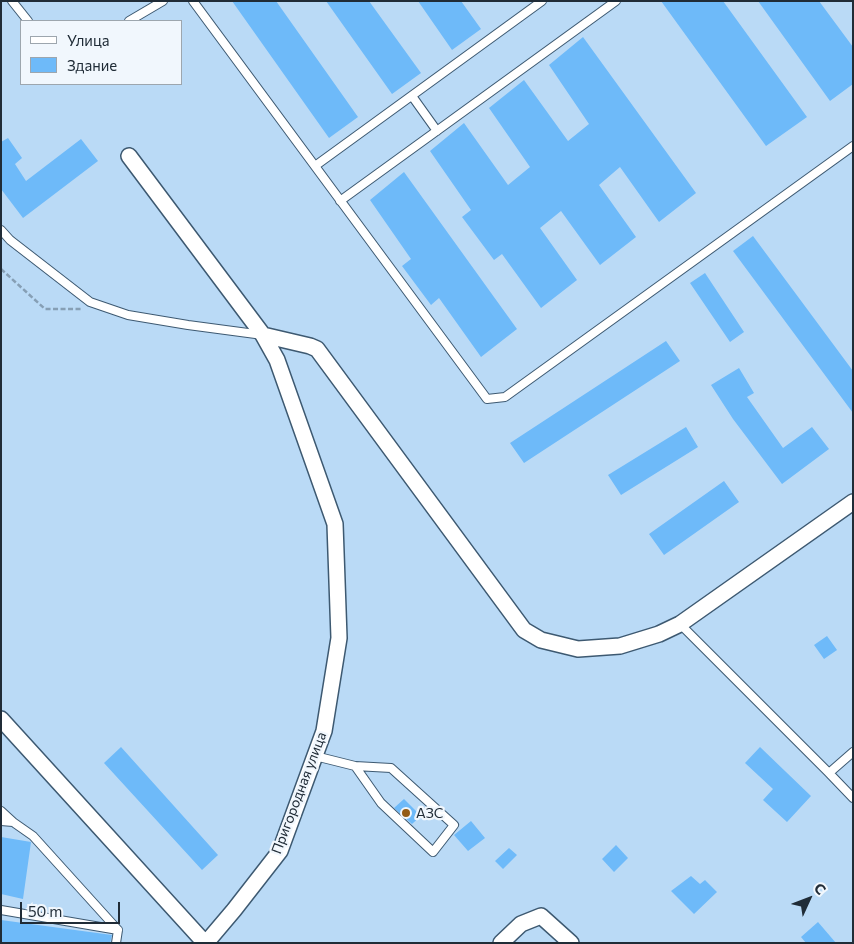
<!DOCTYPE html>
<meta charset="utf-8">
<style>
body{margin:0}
#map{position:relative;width:854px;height:944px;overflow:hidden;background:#badaf6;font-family:Commissioner,sans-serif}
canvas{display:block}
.frame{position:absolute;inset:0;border:2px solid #202c37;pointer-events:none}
.legend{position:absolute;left:20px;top:20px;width:162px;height:65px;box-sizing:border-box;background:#f1f7fd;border:1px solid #9da6ae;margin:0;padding:6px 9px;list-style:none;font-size:15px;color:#202c37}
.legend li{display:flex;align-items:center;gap:10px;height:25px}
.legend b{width:25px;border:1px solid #9da6ae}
.north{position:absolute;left:784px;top:874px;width:50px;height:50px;-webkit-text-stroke:4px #f1f7fd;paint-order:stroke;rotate:47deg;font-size:14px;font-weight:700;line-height:20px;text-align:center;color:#202c37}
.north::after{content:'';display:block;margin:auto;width:18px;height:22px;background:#202c37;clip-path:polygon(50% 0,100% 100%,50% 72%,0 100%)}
.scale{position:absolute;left:20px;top:902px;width:100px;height:22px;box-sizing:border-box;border:2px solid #202c37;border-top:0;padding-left:6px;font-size:15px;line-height:18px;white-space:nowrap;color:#202c37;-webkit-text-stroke:4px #f1f7fd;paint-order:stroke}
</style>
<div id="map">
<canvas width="854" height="944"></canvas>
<div class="frame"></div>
<ul class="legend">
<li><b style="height:6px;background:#fff"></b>Улица</li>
<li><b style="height:14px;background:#6ebaf9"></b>Здание</li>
</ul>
<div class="north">С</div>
<div class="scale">50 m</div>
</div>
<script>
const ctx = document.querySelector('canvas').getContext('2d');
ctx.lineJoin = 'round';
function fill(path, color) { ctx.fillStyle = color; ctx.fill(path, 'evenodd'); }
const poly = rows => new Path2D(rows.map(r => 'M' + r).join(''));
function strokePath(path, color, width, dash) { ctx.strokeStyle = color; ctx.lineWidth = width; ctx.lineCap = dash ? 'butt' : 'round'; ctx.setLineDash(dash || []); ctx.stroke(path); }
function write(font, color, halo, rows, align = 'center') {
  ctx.font = font + ' Commissioner,sans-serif'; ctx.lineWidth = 4.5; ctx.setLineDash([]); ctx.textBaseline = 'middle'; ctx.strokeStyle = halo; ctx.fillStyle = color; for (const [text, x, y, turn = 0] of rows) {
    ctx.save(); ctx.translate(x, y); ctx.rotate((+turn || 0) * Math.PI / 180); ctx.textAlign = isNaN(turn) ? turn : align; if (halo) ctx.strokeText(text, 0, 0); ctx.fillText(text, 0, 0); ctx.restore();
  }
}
const building = poly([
 [232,1,276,1,358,117,329,138],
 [326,1,369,1,421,73,392,94],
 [418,1,461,1,481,29,452,50],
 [661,1,723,1,807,117,766,146],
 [758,1,819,1,853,47,853,84,830,101],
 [583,37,696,193,659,222,620,167,599,185,636,237,600,265,561,211,540,228,577,280,541,308,502,254,494,260,462,217,471,210,430,151,464,123,508,185,530,167,489,108,524,80,568,141,589,124,549,65],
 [8,138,22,158,15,164,26,181,81,139,98,161,23,218,1,189,1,142],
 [404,172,517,329,481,357,439,298,431,305,402,266,411,259,370,200],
 [753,236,853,371,853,413,733,251],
 [705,273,744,332,730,342,690,283],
 [666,341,680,361,524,463,510,443],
 [739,368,754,393,747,397,783,448,812,427,829,449,782,484,733,419,711,385],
 [686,427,698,447,621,495,608,475],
 [724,481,739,502,664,555,649,534],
 [827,636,837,650,824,659,814,645],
 [121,747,218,855,202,870,104,763],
 [760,747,811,796,787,822,763,800,773,789,745,763],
 [404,799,421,816,412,824,394,808],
 [471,821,485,838,468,851,454,835],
 [1,837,31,842,23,899,1,894],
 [616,845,628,858,614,872,602,859],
 [509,848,517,855,503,869,495,861],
 [691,876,700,884,705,880,717,892,694,914,671,891],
 [1,920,112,935,110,943,1,943],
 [818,922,836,943,806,943,801,937]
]);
const path = poly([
 [1,269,45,309,82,309]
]);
const service = poly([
 [12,1,28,21],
 [193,1,487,399,505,397,853,146],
 [129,21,163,1],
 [412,96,437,131],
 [315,166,542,1],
 [340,201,616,1],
 [1,230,10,240,90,302,128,315,188,325,263,335],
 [680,624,829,773],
 [853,752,829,773,853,798],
 [315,756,355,766,381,803,433,852,454,825,391,768,355,766],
 [1,811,13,822],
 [1,821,13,822,33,836,118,930],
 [1,910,118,930,116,943]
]);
const minor = poly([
 [129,156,263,335,277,360,335,524,339,638,324,731,280,851,234,910,206,943],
 [263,335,310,346,317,349,524,630,541,640,578,649,620,646,659,634,680,624,853,502],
 [1,719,205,943],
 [501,943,521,924,541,916,571,943]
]);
const markers = [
 [406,813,5,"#935b15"]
];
const streetNames = [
 ["Пригородная улица",299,793,-69]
];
const poiNames = [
 ["АЗС",416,813]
];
fill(building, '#6ebaf9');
strokePath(service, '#3d5971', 10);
strokePath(minor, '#3d5971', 18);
strokePath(path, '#869fb5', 2.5, [5, 2.5]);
strokePath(service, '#fff', 8);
strokePath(minor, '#fff', 15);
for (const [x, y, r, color] of markers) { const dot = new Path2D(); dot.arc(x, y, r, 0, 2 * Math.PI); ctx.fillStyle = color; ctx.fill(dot); strokePath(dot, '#f1f7fd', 2); }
write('14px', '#202c37', '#f1f7fd', streetNames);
write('14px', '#202c37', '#f1f7fd', poiNames, 'left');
</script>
